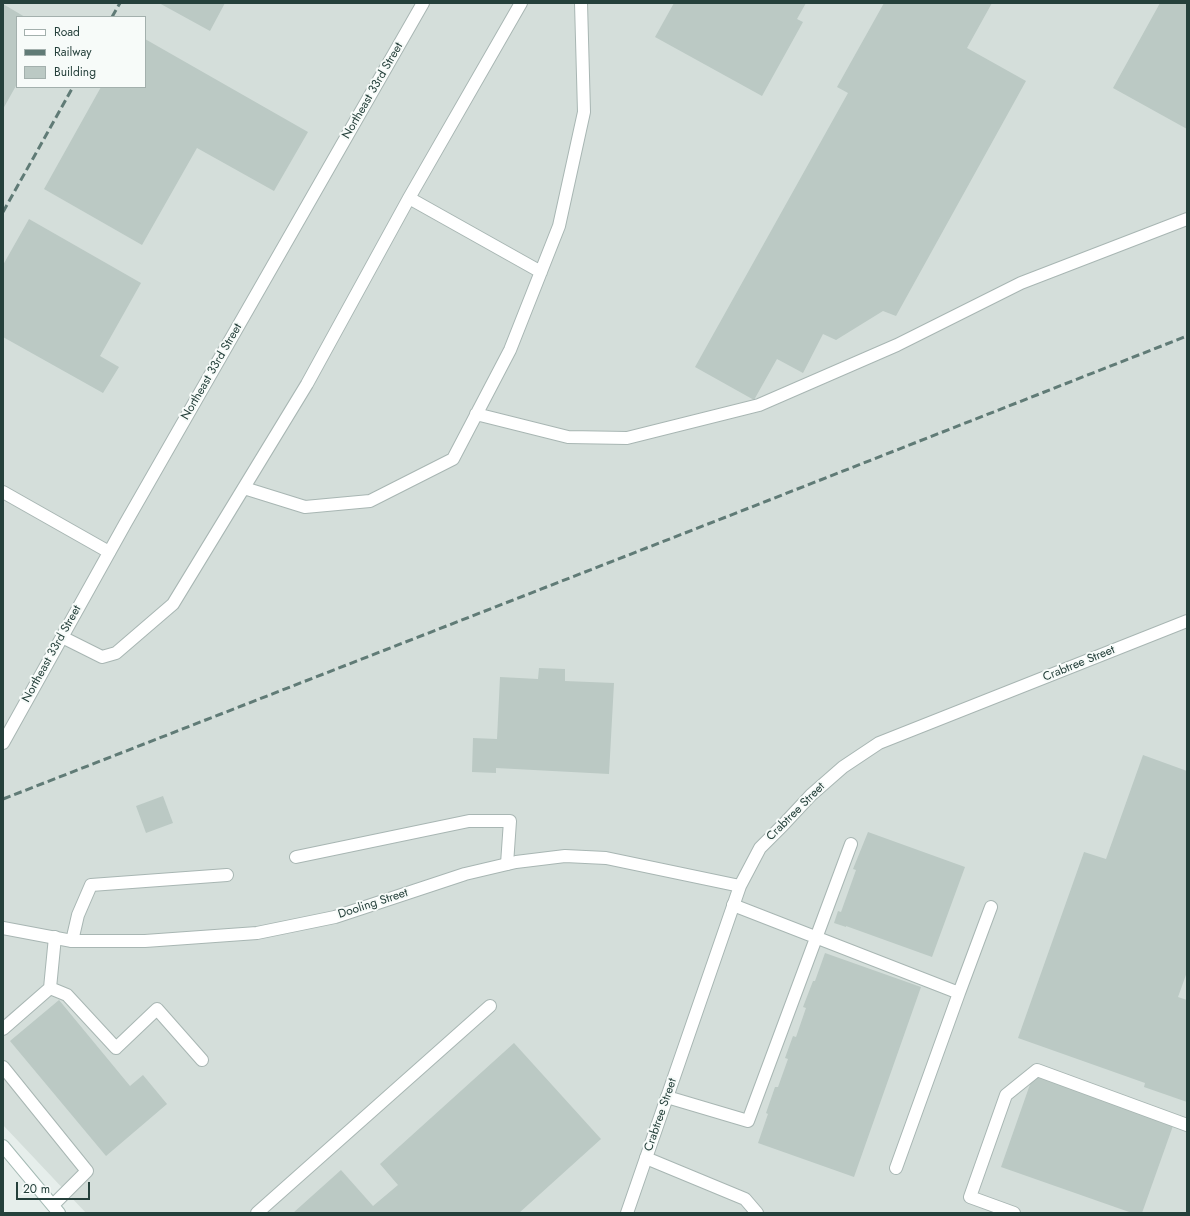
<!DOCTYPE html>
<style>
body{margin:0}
#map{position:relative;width:1190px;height:1216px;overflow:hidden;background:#e6eeeb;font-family:Jost,sans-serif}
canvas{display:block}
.frame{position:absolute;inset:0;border:4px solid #25403b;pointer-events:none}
.legend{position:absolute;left:16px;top:16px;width:130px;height:72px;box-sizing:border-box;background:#f7fbf9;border:1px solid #a3b0ad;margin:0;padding:5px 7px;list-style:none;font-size:12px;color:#25403b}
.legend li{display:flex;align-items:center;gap:8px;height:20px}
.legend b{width:20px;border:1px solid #a3b0ad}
.scale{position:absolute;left:16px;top:1182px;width:74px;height:18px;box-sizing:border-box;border:2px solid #25403b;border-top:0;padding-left:5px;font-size:12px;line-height:14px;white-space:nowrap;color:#25403b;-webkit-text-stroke:3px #f7fbf9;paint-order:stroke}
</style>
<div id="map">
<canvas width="1190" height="1216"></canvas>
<div class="frame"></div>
<ul class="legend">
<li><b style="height:5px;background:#fff"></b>Road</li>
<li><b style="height:5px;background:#607b76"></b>Railway</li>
<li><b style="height:11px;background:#bbc9c4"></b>Building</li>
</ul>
<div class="scale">20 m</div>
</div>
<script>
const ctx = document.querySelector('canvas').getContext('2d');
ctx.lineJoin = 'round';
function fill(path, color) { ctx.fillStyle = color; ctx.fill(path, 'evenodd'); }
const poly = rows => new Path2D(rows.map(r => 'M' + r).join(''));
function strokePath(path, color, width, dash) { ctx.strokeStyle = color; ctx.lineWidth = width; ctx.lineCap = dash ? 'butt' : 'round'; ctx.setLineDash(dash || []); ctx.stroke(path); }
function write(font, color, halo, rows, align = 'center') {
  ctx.font = font + ' Jost,sans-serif'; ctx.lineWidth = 4; ctx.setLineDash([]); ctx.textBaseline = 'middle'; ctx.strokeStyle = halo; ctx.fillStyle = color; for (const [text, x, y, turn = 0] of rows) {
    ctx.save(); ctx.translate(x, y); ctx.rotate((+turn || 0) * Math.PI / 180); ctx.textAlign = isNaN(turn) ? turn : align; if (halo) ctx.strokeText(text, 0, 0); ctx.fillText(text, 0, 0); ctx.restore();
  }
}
const built = poly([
 [3,3,1187,3,1187,1213,86,1213,3,1125],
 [17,17,145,17,145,87,17,87]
]);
const building = poly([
 [159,3,225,3,210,31],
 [674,3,806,3,797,19,803,22,762,96,655,37],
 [884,3,992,3,967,48,1026,81,896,316,883,311,836,340,823,334,803,373,777,359,754,400,695,367,848,93,837,87],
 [1160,3,1187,3,1187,129,1113,88],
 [3,4,25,17,17,17,17,84,3,109],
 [145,39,308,132,274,191,197,148,142,245,44,189,101,87,145,87],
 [29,219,141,283,100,356,119,367,103,393,3,337,3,265],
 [539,668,565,669,565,681,614,683,609,774,496,768,496,773,472,772,473,738,497,739,500,677,538,679],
 [1143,755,1187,771,1187,972,1178,997,1187,1000,1187,1102,1144,1087,1145,1083,1018,1038,1084,852,1106,859],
 [163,796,173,823,146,833,136,806],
 [868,832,965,867,932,957,846,926,846,927,834,923,838,911,841,912,856,870,853,869],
 [825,953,921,987,854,1177,758,1143,768,1114,766,1113,775,1087,778,1087,788,1059,785,1058,793,1036,796,1037,806,1008,803,1007,813,981,815,981],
 [59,1000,130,1086,143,1075,167,1104,106,1156,10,1041],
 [514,1043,601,1139,519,1213,293,1213,341,1170,373,1206,398,1185,380,1164],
 [1034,1073,1174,1123,1142,1213,1132,1213,1001,1167]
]);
const service = poly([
 [409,198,541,272],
 [476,414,568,437,627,438,759,405,897,345,1021,283,1187,219],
 [244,488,305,507,370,501,453,459,510,350,559,226,584,112,581,3],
 [3,492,109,552],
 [62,637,102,657,116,653,173,604,307,384,409,198,521,3],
 [296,857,469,821,510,821,507,864],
 [733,905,959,993,896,1168],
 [72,941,78,915,91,885,227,875],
 [50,988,67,995,116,1048,157,1009,202,1060],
 [959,993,991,907],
 [3,1029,50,988,55,937],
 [3,1067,87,1171,53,1205],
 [667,1097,748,1121,851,844],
 [646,1158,745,1199,757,1213],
 [257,1213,490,1006],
 [1014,1213,970,1197,1006,1095,1037,1070,1187,1125]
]);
const minor = poly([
 [3,928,72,941,145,941,257,933,335,917,465,874,516,862,565,856,606,858,740,886],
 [627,1213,740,886,760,848,783,825,811,795,843,767,879,743,1187,621]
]);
const tertiary = poly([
 [3,743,125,524,423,3]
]);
const secondary = poly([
 [3,1146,59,1213]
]);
const rail = poly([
 [112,17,120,3],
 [3,212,73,87],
 [3,799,749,508,1187,336]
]);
const streetNames = [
 ["Northeast 33rd Street",373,91,-60],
 ["Northeast 33rd Street",212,372,-60],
 ["Northeast 33rd Street",52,654,-61],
 ["Crabtree Street",1079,664,-22],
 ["Crabtree Street",796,812,-45],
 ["Dooling Street",373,904,-18],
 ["Crabtree Street",661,1115,-71]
];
fill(built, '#d4deda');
fill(building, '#bbc9c4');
strokePath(service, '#a8b6b3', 14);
strokePath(minor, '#a8b6b3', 14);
strokePath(tertiary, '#a8b6b3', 14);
strokePath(secondary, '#a4bab4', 14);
strokePath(service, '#fff', 12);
strokePath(minor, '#fff', 12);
strokePath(tertiary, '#fff', 12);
strokePath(secondary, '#fff', 12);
strokePath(rail, '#607b76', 3, [8, 4]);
write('12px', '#25403b', '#f7fbf9', streetNames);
</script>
